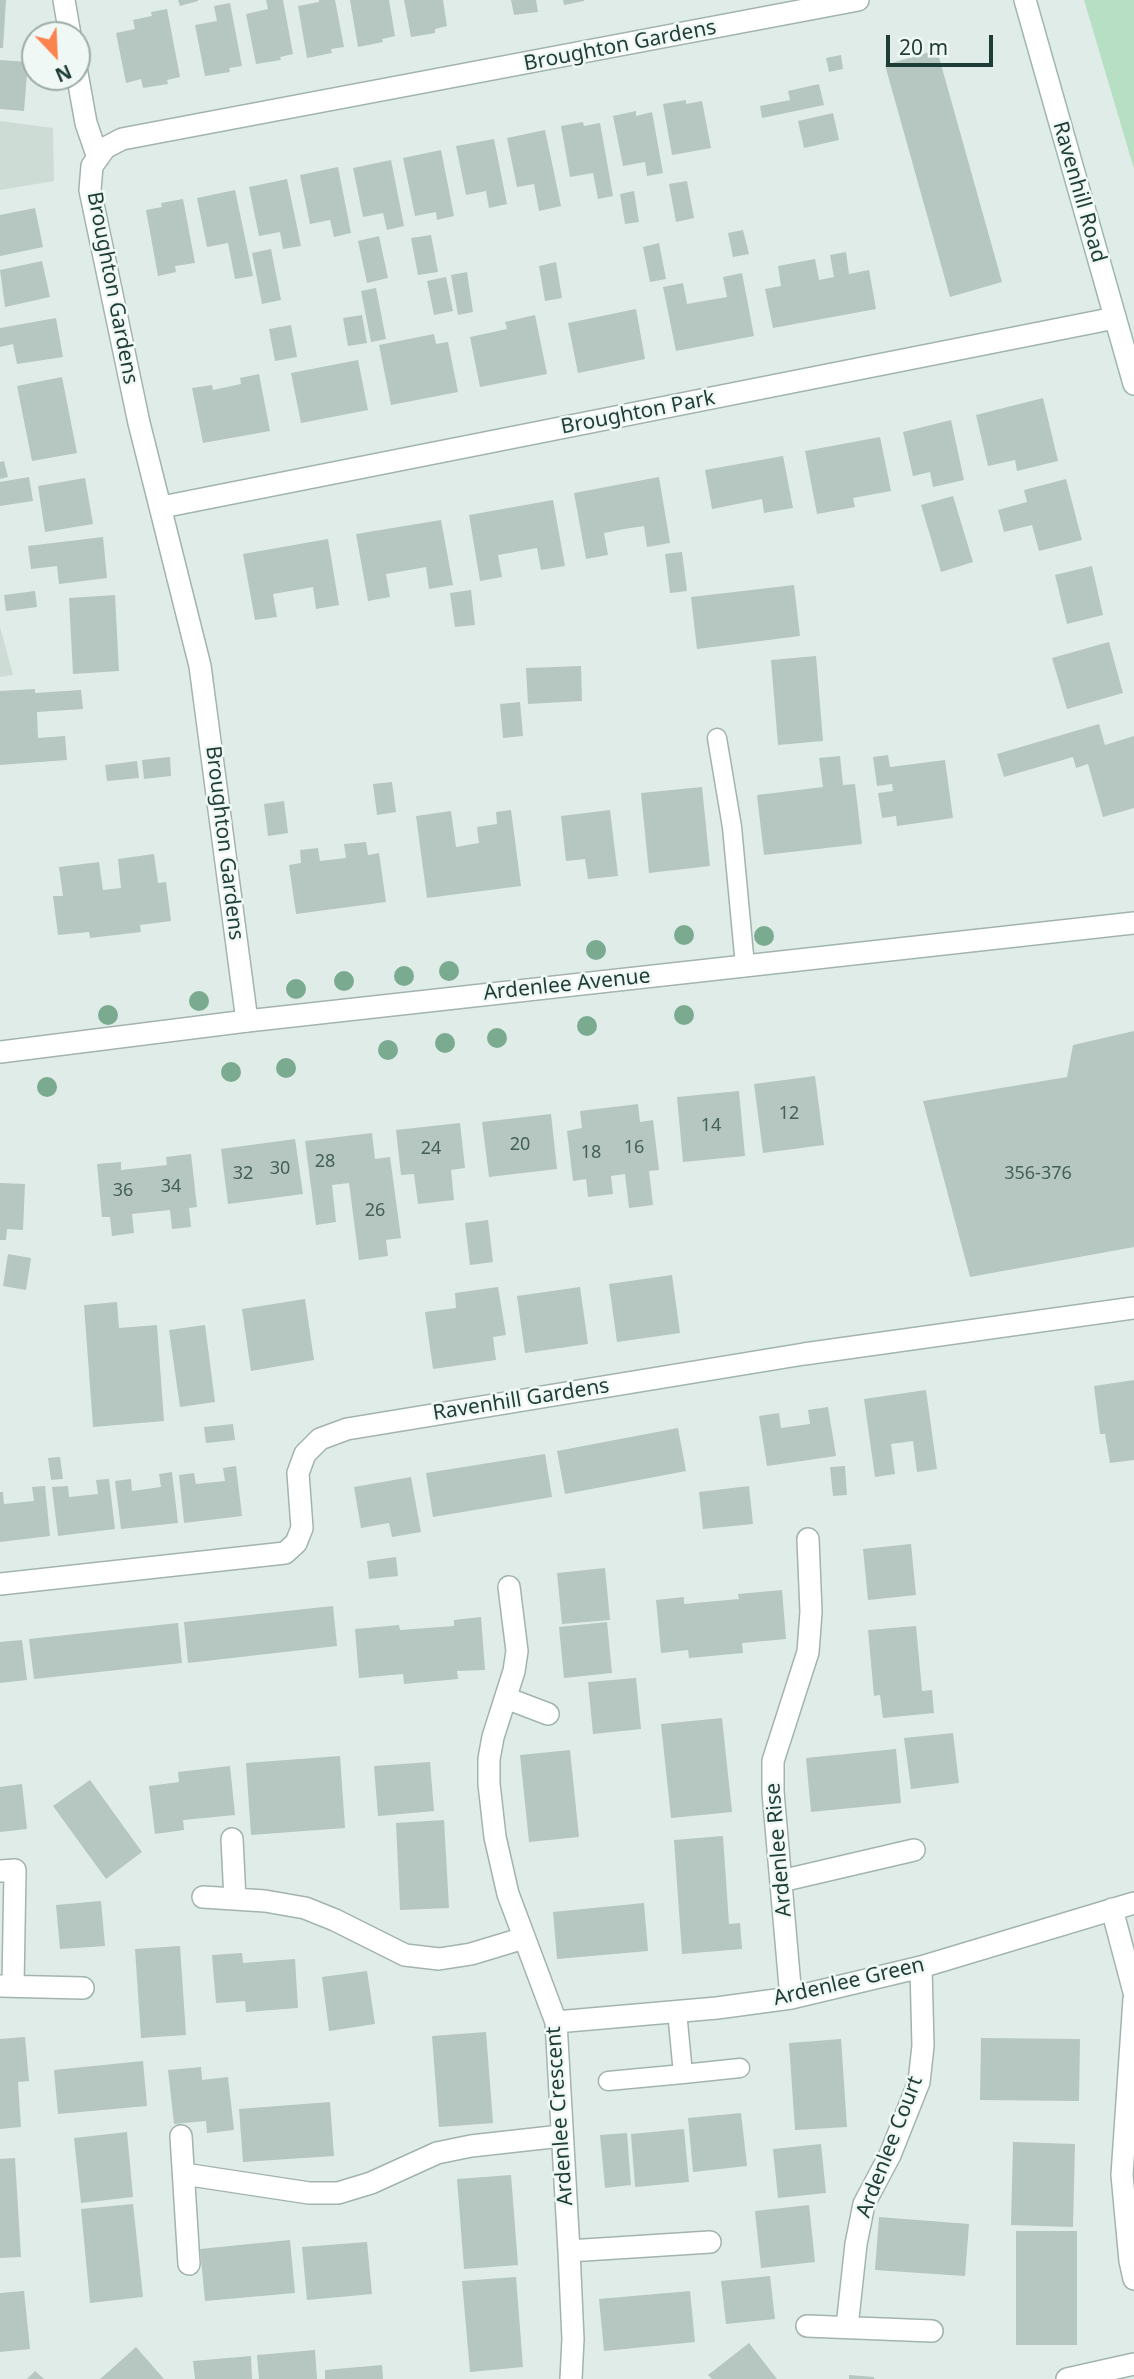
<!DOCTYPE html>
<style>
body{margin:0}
#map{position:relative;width:1134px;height:2379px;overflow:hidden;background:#e0ece7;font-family:"Noto Sans",sans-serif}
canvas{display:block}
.north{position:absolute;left:21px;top:21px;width:70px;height:70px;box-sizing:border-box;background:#f0f8f5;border:2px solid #9cada9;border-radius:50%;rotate:157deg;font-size:19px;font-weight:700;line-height:28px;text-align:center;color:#1f3d37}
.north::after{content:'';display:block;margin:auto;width:24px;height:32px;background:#fb834f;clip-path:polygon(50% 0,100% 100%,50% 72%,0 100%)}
.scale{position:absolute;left:886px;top:35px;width:107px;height:32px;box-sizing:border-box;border:4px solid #1f3d37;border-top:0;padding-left:9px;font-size:21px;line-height:24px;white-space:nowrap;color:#1f3d37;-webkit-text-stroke:5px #f0f8f5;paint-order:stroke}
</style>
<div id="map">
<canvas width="1134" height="2379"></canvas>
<div class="north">N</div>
<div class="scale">20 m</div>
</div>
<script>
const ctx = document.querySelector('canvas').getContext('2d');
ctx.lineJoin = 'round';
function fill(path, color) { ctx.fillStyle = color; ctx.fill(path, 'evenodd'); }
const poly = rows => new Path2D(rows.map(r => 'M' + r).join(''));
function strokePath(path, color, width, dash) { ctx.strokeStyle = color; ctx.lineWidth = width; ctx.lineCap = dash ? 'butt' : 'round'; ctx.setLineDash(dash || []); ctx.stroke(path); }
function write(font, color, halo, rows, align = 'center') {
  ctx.font = font + ' "Noto Sans",sans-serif'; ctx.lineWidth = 5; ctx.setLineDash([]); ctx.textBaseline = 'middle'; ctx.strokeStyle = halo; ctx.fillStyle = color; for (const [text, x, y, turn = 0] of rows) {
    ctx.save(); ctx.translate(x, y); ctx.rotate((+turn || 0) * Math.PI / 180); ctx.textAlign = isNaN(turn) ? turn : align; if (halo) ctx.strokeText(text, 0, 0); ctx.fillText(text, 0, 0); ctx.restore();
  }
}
const built = poly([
 [0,121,53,128,54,181,0,190],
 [0,627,13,675,0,677]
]);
const green = poly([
 [1084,0,1134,0,1134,169]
]);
const building = poly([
 [0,0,6,0,3,48,0,48],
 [178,0,198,0,198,1,180,6],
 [266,0,283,0,293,54,280,57,281,60,256,64,246,14,268,9],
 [319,0,335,0,344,47,331,49,332,53,307,58,298,6,319,2],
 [350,0,389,0,395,36,382,39,383,42,358,47],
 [404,0,443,0,447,26,435,29,435,33,411,37],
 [511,0,536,0,538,12,514,15],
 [563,0,584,0,584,1,564,5],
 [230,3,242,66,229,68,230,72,205,76,195,25,217,21,214,6],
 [167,9,180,77,167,80,168,84,143,88,141,79,126,83,116,33,135,29,133,20,152,16,151,12],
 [937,50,1002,282,950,297,885,65],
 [841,55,843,69,829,72,826,58],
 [0,60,28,62,24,111,0,109],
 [819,84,824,105,762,118,760,106,790,100,788,91],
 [686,100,686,104,702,101,711,148,672,155,663,104],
 [636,111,636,116,652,112,663,173,647,176,645,162,623,166,613,116],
 [833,113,839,140,804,148,798,121],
 [583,122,584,126,600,123,613,196,598,199,593,173,570,177,561,126],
 [545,130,561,206,539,211,534,184,517,187,507,138],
 [494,139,507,204,489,208,486,191,466,195,456,146],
 [441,150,454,216,437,220,436,212,415,216,403,158],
 [391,160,404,226,387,230,383,213,363,217,353,168],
 [338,167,351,233,334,237,330,220,310,224,300,175],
 [287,179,301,246,283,249,280,232,259,236,249,187],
 [687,181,694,218,676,222,669,184],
 [235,190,253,276,235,279,228,243,207,247,197,198],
 [634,191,639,222,625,224,620,194],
 [183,199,195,263,175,266,176,272,158,276,146,210,162,207,161,203],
 [35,208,43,247,0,256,0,215],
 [743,230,749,254,733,257,728,233],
 [431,235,438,272,418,275,411,238],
 [379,236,388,278,367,283,358,241],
 [659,243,666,279,650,282,643,247],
 [271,249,281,300,262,304,252,253],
 [846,252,849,274,869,270,876,309,773,328,765,289,781,286,778,266,815,259,819,280,834,277,830,255],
 [42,261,50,297,5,307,0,270],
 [556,262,562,298,545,301,539,266],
 [467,272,473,312,458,315,451,275],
 [742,273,754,336,676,351,663,287,683,283,687,304,727,297,723,277],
 [446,277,453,311,434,315,427,281],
 [376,288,386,339,371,342,361,291],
 [636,309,645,359,578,373,568,323],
 [362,315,367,343,348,346,343,318],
 [535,315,547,374,480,387,470,337,507,329,505,322],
 [56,318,63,357,17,364,13,344,0,347,0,328],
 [291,325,297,357,275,361,269,329],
 [434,334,436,344,448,342,458,392,391,405,379,345],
 [358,360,368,410,301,423,291,373],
 [259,374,270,431,203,443,192,388,212,385,213,390,241,384,240,378],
 [62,377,77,453,32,461,17,386],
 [1043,398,1058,461,1017,471,1015,460,988,466,976,415],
 [951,420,964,480,933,487,930,472,913,476,903,432],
 [880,437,891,491,853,498,855,507,817,514,805,451],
 [783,456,793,508,764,513,762,499,712,509,705,470],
 [4,461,8,477,0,479,0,462],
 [29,477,33,501,0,506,0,482],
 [659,477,670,543,647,547,644,526,624,529,604,533,608,555,586,559,574,493],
 [85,478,93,524,45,532,38,486],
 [1066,479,1082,540,1039,551,1032,525,1004,532,998,510,1027,502,1024,490],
 [953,496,973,562,941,572,921,505],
 [553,500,565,566,541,570,537,548,498,555,502,577,480,581,469,515],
 [441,520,453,585,429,589,426,567,386,574,390,597,368,601,356,534],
 [103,537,107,578,59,584,57,566,31,569,28,546],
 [328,539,339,605,316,609,313,587,273,594,277,617,255,620,243,554],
 [682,552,687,591,670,593,665,554],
 [1092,566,1103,615,1067,624,1055,575],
 [794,585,800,636,697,649,691,597],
 [471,590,475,625,455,627,450,593],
 [35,591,37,607,6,611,4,595],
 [115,595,119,671,73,674,69,598],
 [1109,642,1123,693,1067,709,1052,658],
 [816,656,823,741,778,745,771,660],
 [581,666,582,701,528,704,526,668],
 [35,689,35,693,81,690,83,709,37,712,38,738,65,736,67,760,0,765,0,691],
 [520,702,523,736,503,738,500,704],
 [1099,724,1105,745,1134,736,1134,808,1103,817,1088,764,1076,768,1073,757,1004,777,997,754],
 [888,755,890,767,945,760,953,818,897,826,896,816,882,818,878,793,893,791,892,784,877,786,873,757],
 [840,756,843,785,855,784,862,844,764,855,757,795,823,787,819,758],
 [170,757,171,776,144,779,142,760],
 [137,761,139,778,107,781,105,765],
 [392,782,396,812,377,815,373,784],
 [702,787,710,866,649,873,641,793],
 [284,801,288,833,268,836,264,804],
 [511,810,521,886,427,898,416,816,451,811,456,847,479,843,477,827,497,824,496,812],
 [610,810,618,876,588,879,585,859,566,861,561,816],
 [366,842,368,855,379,853,386,902,296,914,289,865,301,863,300,850,318,848,320,861,346,858,344,844],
 [154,854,158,883,166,882,171,921,140,925,141,932,90,938,89,932,58,935,53,896,63,896,59,867,99,862,103,890,121,888,118,859],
 [1134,1031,1134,1247,970,1277,923,1101,1067,1077,1073,1045],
 [815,1076,824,1145,763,1153,754,1084],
 [739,1091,745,1156,683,1162,677,1097],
 [638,1104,640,1122,653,1120,659,1170,649,1171,653,1205,629,1208,625,1174,611,1176,613,1194,588,1197,586,1179,573,1181,567,1131,582,1128,580,1111],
 [551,1114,557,1169,489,1177,482,1122],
 [460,1123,465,1168,451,1170,454,1200,418,1204,414,1174,401,1175,396,1130],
 [372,1133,375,1159,390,1157,401,1238,386,1240,388,1256,359,1260,349,1183,332,1185,336,1222,316,1225,305,1141],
 [295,1139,303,1194,228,1204,221,1149],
 [191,1154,197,1207,189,1208,191,1227,172,1229,170,1210,150,1212,132,1214,134,1233,112,1236,110,1217,102,1217,97,1164,121,1162,121,1170,167,1165,166,1157],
 [0,1183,25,1184,23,1230,7,1229,6,1240,0,1240],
 [488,1220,493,1262,470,1265,465,1223],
 [8,1254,31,1258,26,1290,3,1286],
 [672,1275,680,1333,617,1342,609,1284],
 [498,1287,506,1335,493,1337,496,1360,433,1369,425,1312,456,1308,455,1293],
 [580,1287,588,1344,525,1353,517,1296],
 [305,1299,314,1360,251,1371,242,1309],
 [117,1302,119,1328,157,1325,164,1421,93,1427,84,1305],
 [205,1325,215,1402,180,1407,169,1330],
 [1134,1380,1134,1460,1110,1463,1105,1434,1100,1434,1094,1386],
 [926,1390,937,1469,917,1472,913,1441,891,1444,895,1474,875,1477,864,1399],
 [828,1407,836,1456,767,1466,759,1416,779,1413,781,1428,810,1424,808,1410],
 [233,1424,235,1440,206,1443,204,1427],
 [678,1428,686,1471,565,1494,557,1451],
 [545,1454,552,1497,433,1517,426,1473],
 [60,1457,63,1479,51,1480,48,1458],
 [236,1466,242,1516,184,1523,179,1475,194,1473,196,1484,225,1481,223,1468],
 [845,1466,847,1495,833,1496,830,1467],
 [172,1472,178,1523,121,1529,115,1481,131,1479,132,1491,161,1487,159,1474],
 [411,1477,421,1532,392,1537,389,1523,361,1528,354,1487],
 [109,1479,115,1529,58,1536,52,1487,68,1486,69,1497,98,1494,96,1480],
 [45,1486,50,1536,0,1542,0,1492,3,1492,4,1504,34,1501,32,1487],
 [749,1486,753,1524,703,1529,699,1492],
 [911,1544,916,1595,868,1600,863,1549],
 [396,1557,398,1576,369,1579,367,1561],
 [605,1568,610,1620,562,1624,557,1573],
 [782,1590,786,1639,742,1643,743,1653,689,1658,688,1650,661,1653,656,1600,684,1597,684,1604,739,1599,738,1594],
 [333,1606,337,1646,188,1663,184,1622],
 [481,1617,485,1670,457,1671,458,1679,404,1684,403,1674,359,1678,355,1629,399,1625,400,1630,454,1626,454,1620],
 [607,1622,612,1673,564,1678,559,1627],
 [178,1623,182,1663,34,1679,29,1639],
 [916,1626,922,1691,932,1690,934,1713,883,1718,880,1695,874,1696,868,1630],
 [22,1640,27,1680,0,1683,0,1642],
 [636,1678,641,1729,593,1734,588,1682],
 [722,1718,732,1812,671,1818,661,1724],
 [953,1733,959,1783,911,1789,904,1738],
 [896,1749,901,1803,811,1812,806,1758],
 [570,1750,579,1837,529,1842,520,1755],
 [340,1756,345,1828,251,1835,246,1763],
 [430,1762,434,1811,378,1816,374,1766],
 [230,1766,235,1815,183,1820,184,1830,155,1834,149,1786,179,1782,178,1772],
 [90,1780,142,1852,106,1879,53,1806],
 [22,1784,27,1829,0,1832,0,1787],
 [444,1820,449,1908,400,1910,396,1823],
 [723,1836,729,1924,740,1923,742,1949,682,1954,674,1840],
 [101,1901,105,1946,60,1949,56,1905],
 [644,1903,648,1951,557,1959,553,1912],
 [180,1946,186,2035,141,2038,135,1949],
 [242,1953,243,1963,295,1959,298,2008,246,2012,245,2001,216,2003,212,1955],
 [367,1971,375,2024,329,2031,322,1977],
 [486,2032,493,2123,439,2127,432,2036],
 [25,2037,29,2081,18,2082,21,2127,0,2129,0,2039],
 [981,2038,1080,2039,1079,2101,980,2100],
 [841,2039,847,2127,795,2130,789,2043],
 [143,2061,147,2106,58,2114,54,2070],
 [201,2067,202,2080,228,2077,234,2130,207,2133,206,2121,174,2124,168,2070],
 [330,2102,334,2156,243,2162,239,2109],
 [741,2113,747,2166,693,2172,688,2118],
 [684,2129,689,2182,635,2187,631,2134],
 [127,2132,133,2197,81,2203,74,2138],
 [627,2133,631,2185,605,2188,600,2135],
 [1013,2142,1075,2144,1073,2227,1011,2225],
 [821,2144,826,2193,778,2198,773,2149],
 [15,2158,21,2257,0,2258,0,2159],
 [511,2175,518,2265,464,2269,457,2179],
 [133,2204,143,2297,90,2303,81,2209],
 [809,2205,815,2262,761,2268,755,2211],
 [879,2217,969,2224,965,2276,875,2270],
 [1016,2231,1077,2231,1077,2345,1016,2345],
 [290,2240,295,2293,205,2301,200,2249],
 [367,2242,372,2294,307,2300,302,2247],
 [770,2276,775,2319,726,2324,721,2281],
 [516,2277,523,2367,470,2372,462,2281],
 [24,2291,30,2349,0,2352,0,2293],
 [690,2291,695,2342,604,2351,599,2299],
 [749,2343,777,2379,712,2379,708,2375],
 [136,2347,164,2379,100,2379,116,2365],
 [315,2350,317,2379,259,2379,257,2355],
 [251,2356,252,2379,195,2379,193,2361],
 [382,2365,383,2379,325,2379,325,2370],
 [35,2371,44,2379,27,2379],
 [849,2375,874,2377,874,2379,849,2379]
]);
const service = poly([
 [717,738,732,827,745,966],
 [683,2074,740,2068],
 [608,2081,683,2074,677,2011]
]);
const minor = poly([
 [64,0,70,35],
 [77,73,86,123,98,158],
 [162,507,1115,318],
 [247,1021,200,666,139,423,90,190,92,166,105,148,122,139,858,0],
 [0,1584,285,1553,296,1543,302,1528,298,1473,305,1454,320,1439,347,1429,804,1354,1134,1308],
 [509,1587,517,1651,514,1671,493,1737,489,1759,489,1784,495,1837,508,1894,556,2022,569,2251,573,2339,571,2379],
 [506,1698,548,1714],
 [232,1839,235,1899],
 [0,1871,15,1870,13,1986],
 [781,1881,914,1850],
 [203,1897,265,1901,305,1908,335,1920,405,1955,439,1959,471,1954,524,1938],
 [1112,1909,1134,1992],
 [0,1986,83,1988],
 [791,1998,773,1792,773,1761,808,1652,811,1612,808,1539],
 [1134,1999,1122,2175,1130,2261,1134,2279],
 [556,2022,717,2008,791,1998,921,1967,1134,1903],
 [181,2136,189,2264],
 [184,2174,309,2193,338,2193,371,2183,437,2153,471,2146,561,2136],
 [569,2251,710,2242],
 [807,2326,932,2331],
 [847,2327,856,2244,864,2204,890,2155,919,2082,923,2046,921,1967],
 [1067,2379,1134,2364]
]);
const tertiary = poly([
 [0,1052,247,1021,1134,923]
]);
const secondary = poly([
 [1025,0,1134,384]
]);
const trees = [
 [684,935],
 [764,936],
 [596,950],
 [449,971],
 [404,976],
 [344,981],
 [296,989],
 [199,1001],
 [108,1015],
 [684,1015],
 [587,1026],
 [497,1038],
 [445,1043],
 [388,1050],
 [286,1068],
 [231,1072],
 [47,1087]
];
const numberNames = [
 ["12",789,1114],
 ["14",711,1126],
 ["20",520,1145],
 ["16",634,1148],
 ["24",431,1149],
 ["18",591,1153],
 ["28",325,1162],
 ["30",280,1169],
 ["32",243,1174],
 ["356-376",1038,1174],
 ["34",171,1187],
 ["36",123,1191],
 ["26",375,1211]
];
const streetNames = [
 ["Broughton Gardens",620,46,-11],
 ["Ravenhill Road",1079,192,74],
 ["Broughton Gardens",112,288,79],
 ["Broughton Park",638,413,-11],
 ["Broughton Gardens",224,843,83],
 ["Ardenlee Avenue",567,985,-6],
 ["Ravenhill Gardens",521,1400,-9],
 ["Ardenlee Rise",779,1850,-95],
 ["Ardenlee Green",849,1982,-13],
 ["Ardenlee Crescent",560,2116,-94],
 ["Ardenlee Court",890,2147,-69]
];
fill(built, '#cedcd6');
fill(green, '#b7dfc4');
fill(building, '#b5c7c0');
strokePath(service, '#a2b4af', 21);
strokePath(minor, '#a2b4af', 24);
strokePath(tertiary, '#a2b4af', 24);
strokePath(secondary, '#9db8b0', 24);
strokePath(service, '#fff', 18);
strokePath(minor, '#fff', 21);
strokePath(tertiary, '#fff', 21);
strokePath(secondary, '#fff', 21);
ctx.fillStyle = '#7aab91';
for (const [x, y] of trees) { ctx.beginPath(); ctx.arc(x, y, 10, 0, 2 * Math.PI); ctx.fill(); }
write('18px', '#446059', null, numberNames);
write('21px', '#1f3d37', '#f0f8f5', streetNames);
</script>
